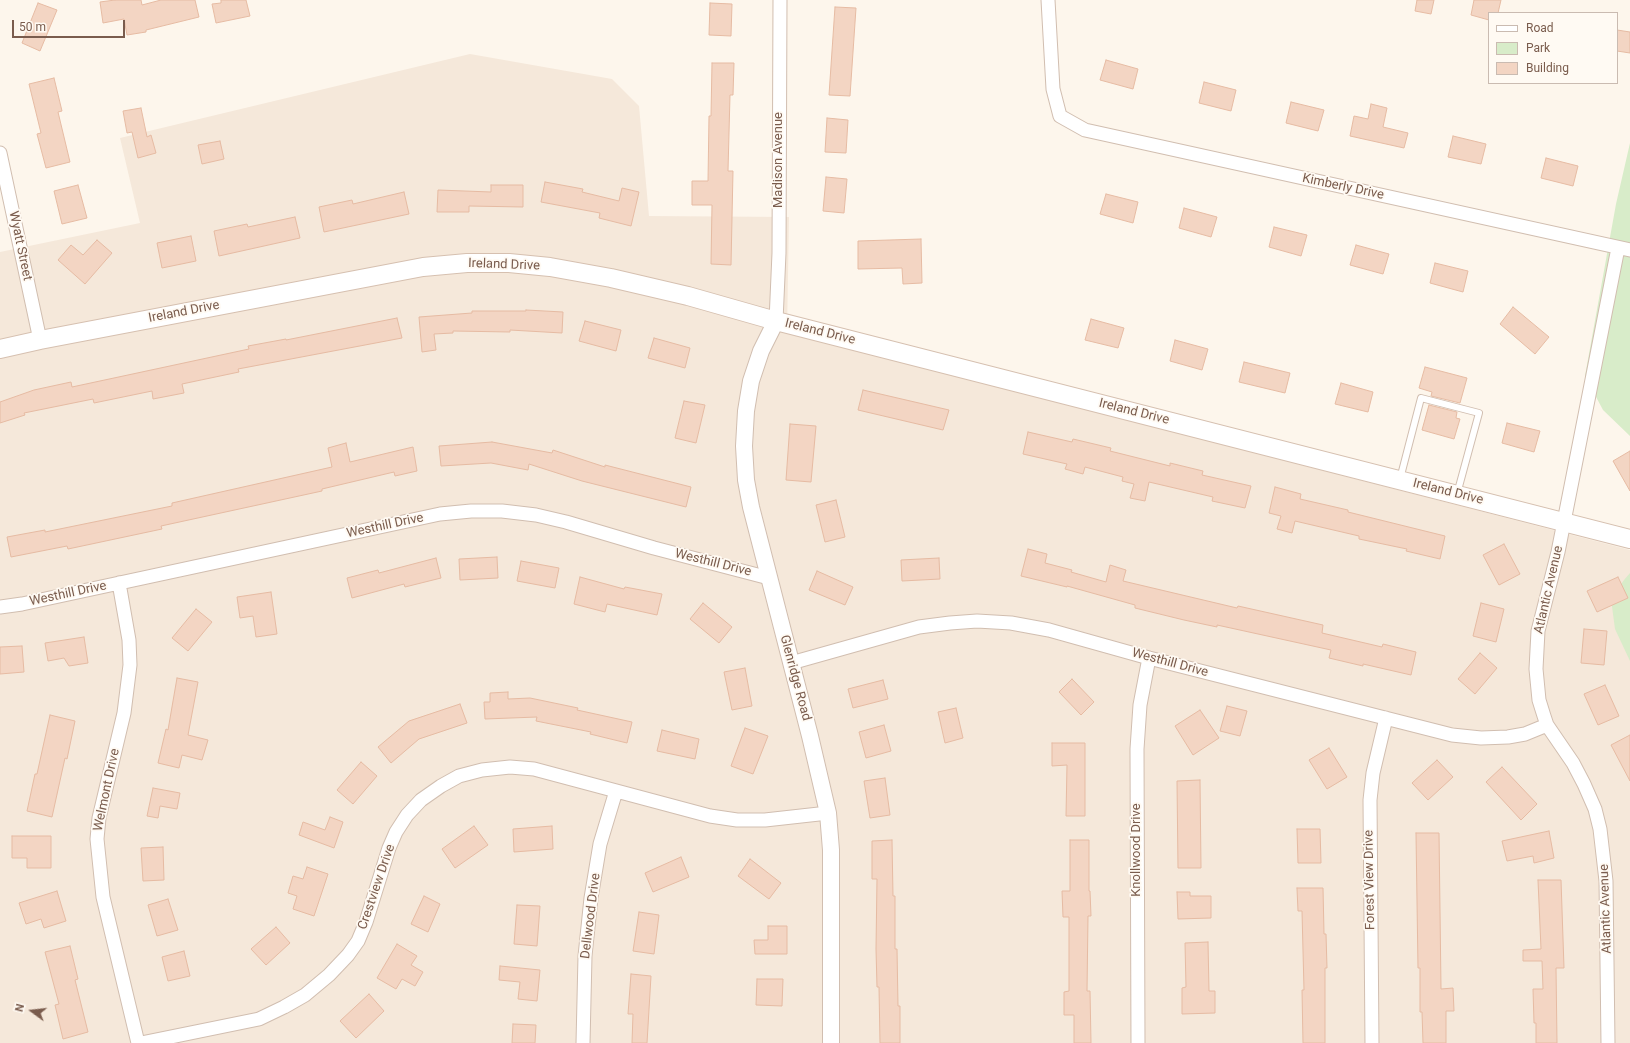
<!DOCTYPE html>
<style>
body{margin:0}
#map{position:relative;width:1630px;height:1043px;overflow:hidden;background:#fdf6ec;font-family:Roboto,sans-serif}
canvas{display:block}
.legend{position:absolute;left:1488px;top:12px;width:130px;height:72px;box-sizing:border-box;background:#fffaf3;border:1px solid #cabbb1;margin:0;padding:5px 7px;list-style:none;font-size:12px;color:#7a5c4d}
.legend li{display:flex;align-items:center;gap:8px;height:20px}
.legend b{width:20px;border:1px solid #cabbb1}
.north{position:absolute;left:12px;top:991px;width:40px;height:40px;-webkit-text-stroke:3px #fffaf3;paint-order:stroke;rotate:285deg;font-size:11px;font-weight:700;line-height:16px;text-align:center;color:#7a5c4d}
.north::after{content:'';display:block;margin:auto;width:14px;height:18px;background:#7a5c4d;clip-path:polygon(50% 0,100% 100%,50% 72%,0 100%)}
.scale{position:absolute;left:12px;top:20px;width:113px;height:18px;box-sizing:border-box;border:2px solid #7a5c4d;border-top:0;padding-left:5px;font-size:12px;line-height:14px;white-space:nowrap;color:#7a5c4d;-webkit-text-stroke:3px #fffaf3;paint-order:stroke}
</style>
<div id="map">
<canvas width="1630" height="1043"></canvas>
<ul class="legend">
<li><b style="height:5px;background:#fff"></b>Road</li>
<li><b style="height:11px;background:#d8ecc9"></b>Park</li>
<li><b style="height:11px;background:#f3d5c3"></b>Building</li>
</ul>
<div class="north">N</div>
<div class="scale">50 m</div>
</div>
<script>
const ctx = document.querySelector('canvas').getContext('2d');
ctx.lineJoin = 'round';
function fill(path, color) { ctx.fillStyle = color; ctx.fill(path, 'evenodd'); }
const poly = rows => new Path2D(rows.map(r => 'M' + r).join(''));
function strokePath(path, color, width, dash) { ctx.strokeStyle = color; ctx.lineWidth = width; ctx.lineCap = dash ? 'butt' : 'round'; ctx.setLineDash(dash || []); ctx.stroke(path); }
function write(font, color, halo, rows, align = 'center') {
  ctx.font = font + ' Roboto,sans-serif'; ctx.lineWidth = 3.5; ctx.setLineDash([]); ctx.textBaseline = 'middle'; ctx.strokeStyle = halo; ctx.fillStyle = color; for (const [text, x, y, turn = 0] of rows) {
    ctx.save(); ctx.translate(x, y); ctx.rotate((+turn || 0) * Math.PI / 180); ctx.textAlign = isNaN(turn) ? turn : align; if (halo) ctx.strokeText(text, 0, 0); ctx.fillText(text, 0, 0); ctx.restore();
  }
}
const residential = poly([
 [470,54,612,79,639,106,649,216,789,217,787,333,974,380,1630,550,1630,1043,0,1043,0,252,140,223,120,138]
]);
const green = poly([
 [1630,143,1630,436,1603,410,1585,376,1616,204],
 [1630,573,1630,661,1615,629,1611,599,1624,580]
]);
const building = poly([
 [115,0,141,0,142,5,161,0,195,0,199,17,146,30,146,32,127,35,124,19,103,23,100,2,115,0],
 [221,0,246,0,250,16,216,23,212,4,221,3,221,0],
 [1417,0,1434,0,1431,14,1415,11,1417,0],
 [1474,0,1501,0,1498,13,1489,13,1489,20,1471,15,1474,0],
 [38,3,57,10,40,51,22,43,38,3],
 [710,3,732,4,731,36,709,35,710,3],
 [835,7,856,8,850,96,829,95,835,7],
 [1617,30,1630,32,1630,53,1617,51,1617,30],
 [1106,60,1138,69,1133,89,1100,80,1106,60],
 [712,63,734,63,733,95,730,95,728,171,733,171,731,265,711,264,712,205,692,205,692,181,708,181,709,116,711,116,712,63],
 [54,78,62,111,58,112,70,162,46,168,37,134,41,133,29,84,54,78],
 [1204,82,1236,90,1231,111,1199,103,1204,82],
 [1291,102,1324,110,1318,131,1286,123,1291,102],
 [1371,104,1387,108,1383,127,1408,133,1404,148,1350,136,1354,116,1368,119,1371,104],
 [141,108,147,137,151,135,156,153,138,158,132,132,127,133,123,111,141,108],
 [827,118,848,120,846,153,825,152,827,118],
 [1453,136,1486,144,1481,164,1448,157,1453,136],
 [220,141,224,159,202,164,198,145,220,141],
 [1546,158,1578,166,1573,186,1541,178,1546,158],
 [826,177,847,179,844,213,823,211,826,177],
 [545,182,583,189,582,192,619,201,622,188,639,192,631,226,599,218,600,213,541,202,545,182],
 [78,185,87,218,62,224,54,191,78,185],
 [491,185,523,185,523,207,469,206,469,212,437,212,438,190,491,192,491,185],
 [404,192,409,214,324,232,319,207,352,200,353,204,404,192],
 [1106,194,1138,202,1133,223,1100,214,1106,194],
 [1184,208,1217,217,1211,237,1179,228,1184,208],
 [295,217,300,238,219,256,214,231,247,224,248,227,295,217],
 [1274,227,1307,235,1301,256,1269,247,1274,227],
 [191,236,196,261,162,268,157,243,191,236],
 [921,239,922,283,903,284,902,268,858,269,858,241,921,239],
 [97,240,112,253,85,284,58,260,71,245,83,255,97,240],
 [1356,245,1389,254,1383,274,1350,265,1356,245],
 [1435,263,1468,271,1463,292,1430,283,1435,263],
 [1513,307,1549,337,1535,354,1500,324,1513,307],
 [526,310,563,312,562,333,510,330,510,332,453,331,453,333,434,334,436,350,422,352,419,317,472,313,472,311,526,311,526,310],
 [397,318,402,338,238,369,239,372,182,384,184,393,153,399,152,391,94,403,93,399,24,413,25,415,0,423,0,402,34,390,71,382,72,387,249,349,248,346,286,339,286,340,397,318],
 [1091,319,1124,328,1118,348,1085,340,1091,319],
 [585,321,621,330,616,351,579,341,585,321],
 [654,338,690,348,685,368,648,358,654,338],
 [1175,340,1208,349,1202,370,1170,361,1175,340],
 [1244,362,1290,373,1285,393,1239,382,1244,362],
 [1425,367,1467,378,1460,403,1431,396,1432,392,1419,388,1425,367],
 [1341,383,1373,392,1368,412,1335,404,1341,383],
 [863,390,949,410,943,430,858,410,863,390],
 [684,401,705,405,696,443,675,438,684,401],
 [1429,405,1457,412,1456,418,1460,419,1454,439,1422,430,1429,405],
 [1507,423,1540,431,1534,452,1502,443,1507,423],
 [790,424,816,426,811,482,786,480,790,424],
 [1028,432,1072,442,1073,439,1111,448,1110,451,1170,466,1170,463,1203,471,1202,475,1251,486,1245,508,1212,501,1213,497,1149,482,1145,501,1130,498,1134,484,1122,481,1123,477,1085,467,1083,474,1065,469,1067,464,1023,454,1028,432],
 [492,442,552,453,553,450,605,467,605,465,691,487,686,507,582,481,529,464,528,470,491,463,441,466,439,446,492,442],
 [346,443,350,462,413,447,417,471,395,476,394,472,322,489,322,491,161,526,162,529,68,549,67,546,11,557,7,537,45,530,45,532,172,506,172,503,332,467,328,448,346,443],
 [1630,451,1630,491,1613,461,1630,451],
 [1275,487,1301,494,1300,499,1348,510,1348,512,1445,536,1440,559,1406,551,1407,549,1359,539,1359,536,1295,521,1292,533,1277,529,1281,516,1269,513,1275,487],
 [836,500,845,537,825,542,816,505,836,500],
 [1504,544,1520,574,1499,585,1483,555,1504,544],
 [1028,549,1047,554,1045,563,1072,570,1071,572,1106,582,1110,565,1126,570,1123,581,1237,608,1238,606,1323,625,1322,633,1382,647,1383,644,1416,652,1411,675,1363,664,1363,666,1329,658,1331,650,1217,625,1217,627,1184,620,1135,608,1135,605,1067,586,1067,587,1021,576,1028,549],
 [497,557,498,578,460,580,459,559,497,557],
 [436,558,441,578,405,587,404,584,352,598,347,578,378,570,379,573,436,558],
 [939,558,940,579,902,581,901,560,939,558],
 [521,561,559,568,555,588,517,581,521,561],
 [817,571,853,587,845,605,809,590,817,571],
 [580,577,624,589,625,587,662,594,657,615,607,604,605,612,574,604,580,577],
 [1618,577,1628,598,1597,612,1587,591,1618,577],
 [271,592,277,634,256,637,253,616,240,618,237,597,271,592],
 [703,603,732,627,719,643,690,619,703,603],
 [1481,603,1504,609,1496,642,1473,636,1481,603],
 [196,609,212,622,188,651,172,638,196,609],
 [1584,629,1607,631,1604,665,1581,663,1584,629],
 [84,637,88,663,69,666,64,658,48,661,45,643,84,637],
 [22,646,24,672,0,674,0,647,22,646],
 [1480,653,1497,668,1475,694,1458,679,1480,653],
 [745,668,752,706,732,710,724,672,745,668],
 [177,678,198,682,188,735,208,740,202,760,182,755,179,768,158,763,166,729,168,730,177,678],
 [1072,679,1094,702,1081,715,1059,692,1072,679],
 [883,680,888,699,853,708,848,689,883,680],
 [1605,685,1619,716,1598,725,1584,694,1605,685],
 [508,692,508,699,530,698,578,708,577,710,632,722,627,743,590,734,591,732,536,721,537,717,485,719,484,702,490,702,490,693,508,692],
 [460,704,467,723,419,739,391,763,378,747,409,721,460,704],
 [1227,706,1247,711,1240,736,1220,731,1227,706],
 [956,708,963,738,945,743,938,712,956,708],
 [1200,710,1219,738,1193,755,1175,726,1200,710],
 [50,715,75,721,67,759,65,758,52,817,27,811,35,774,37,774,50,715],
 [884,725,891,751,866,758,859,732,884,725],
 [745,728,768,736,753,774,731,766,745,728],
 [662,730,699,739,695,759,657,751,662,730],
 [1630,735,1630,781,1611,745,1630,735],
 [1052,743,1085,743,1085,816,1066,816,1067,765,1052,766,1052,743],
 [1329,748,1347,777,1327,789,1309,760,1329,748],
 [1437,760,1453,777,1428,800,1412,783,1437,760],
 [361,762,377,776,353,804,337,790,361,762],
 [1502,767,1537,804,1521,820,1486,782,1502,767],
 [885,778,890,815,870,818,864,781,885,778],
 [1200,780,1201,868,1178,868,1177,781,1200,780],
 [153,788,180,793,177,809,160,806,158,818,147,816,153,788],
 [330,817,343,822,334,848,299,835,303,822,325,830,330,817],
 [474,826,488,845,455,868,442,849,474,826],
 [552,826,553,849,514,852,513,829,552,826],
 [1297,829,1320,829,1321,863,1298,863,1297,829],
 [1549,831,1554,858,1534,863,1533,856,1507,861,1502,841,1549,831],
 [1416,833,1439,833,1441,989,1453,988,1454,1011,1446,1011,1446,1043,1423,1043,1422,1012,1420,1012,1420,968,1418,968,1416,833],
 [12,836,51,836,51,868,27,868,27,858,12,858,12,836],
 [892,840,893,896,895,896,895,949,897,949,898,1006,900,1006,900,1043,880,1043,879,987,877,987,876,949,877,879,872,879,872,841,892,840],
 [1070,840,1089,840,1089,891,1090,891,1091,916,1088,916,1087,991,1090,991,1091,1043,1074,1043,1074,1015,1064,1015,1064,992,1069,991,1069,917,1063,917,1062,891,1070,891,1070,840],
 [163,847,164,880,143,881,141,848,163,847],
 [681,857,689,877,653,892,645,873,681,857],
 [750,859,781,883,769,899,738,876,750,859],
 [307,867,328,874,314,916,293,909,297,896,288,893,293,876,303,879,307,867],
 [1538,880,1561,880,1564,968,1556,968,1557,1043,1536,1043,1536,1023,1534,1023,1533,989,1543,989,1542,961,1523,961,1523,950,1541,949,1538,880],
 [1297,888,1323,888,1324,934,1326,934,1327,968,1325,968,1325,1043,1303,1043,1302,990,1304,990,1302,911,1298,911,1297,888],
 [57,891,66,921,44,928,41,919,26,924,19,903,57,891],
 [1177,892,1190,892,1190,896,1211,896,1211,918,1178,919,1177,892],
 [424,896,440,904,428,932,411,924,424,896],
 [168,899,178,930,157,936,148,905,168,899],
 [517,905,540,906,537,946,514,944,517,905],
 [639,912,659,915,654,954,633,951,639,912],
 [768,926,787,926,787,954,755,954,754,940,768,940,768,926],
 [276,927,290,943,266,965,251,949,276,927],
 [1208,942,1209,991,1215,991,1215,1013,1182,1014,1182,988,1186,987,1185,943,1208,942],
 [397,944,417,956,411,965,423,972,415,986,402,979,396,989,377,978,397,944],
 [70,946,78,979,75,980,88,1032,63,1039,55,1005,59,1004,45,952,70,946],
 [184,951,190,976,168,981,162,957,184,951],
 [500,966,540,970,537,1001,518,999,520,982,499,980,500,966],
 [631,974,651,976,647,1043,632,1043,633,1014,628,1014,631,974],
 [757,979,783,979,782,1006,756,1005,757,979],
 [369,994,384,1011,356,1038,340,1021,369,994],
 [513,1024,536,1025,535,1043,512,1043,513,1024]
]);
const service = poly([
 [1400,479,1421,398,1479,413,1457,494]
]);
const minor = poly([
 [1048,0,1053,89,1060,116,1085,130,1630,250],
 [0,153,40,340],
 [776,321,779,253,780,0],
 [119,583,129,640,130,665,124,713,99,818,97,839,103,897,138,1043],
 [0,607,22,604,440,514,471,511,502,511,536,515,566,522,654,548,769,578],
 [791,663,919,627,950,623,977,621,1011,623,1049,630,1149,658,1452,735,1481,738,1508,737,1525,734,1547,725],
 [141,1043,259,1019,284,1007,305,995,329,975,348,955,358,941,366,922,389,848,396,832,407,815,421,800,441,786,459,776,482,770,510,767,534,769,710,816,737,820,765,820,828,813],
 [583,1043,585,956,591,898,600,844,616,791],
 [1138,1043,1137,749,1140,705,1149,658],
 [1372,1043,1370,800,1373,773,1386,718],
 [1608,1043,1606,881,1600,829,1595,809,1584,784,1573,763,1547,725,1544,716,1539,700,1536,669,1538,631,1558,552,1618,248]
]);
const tertiary = poly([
 [776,321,761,351,751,381,746,411,744,446,746,480,751,507,810,736,828,813,831,850,831,1043]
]);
const secondary = poly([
 [0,349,40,340,423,267,467,263,509,263,550,267,611,278,688,296,776,321,1630,539]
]);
const streetNames = [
 ["Madison Avenue",779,160,-90],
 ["Kimberly Drive",1343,187,12],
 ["Wyatt Street",20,246,78],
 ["Ireland Drive",504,265,2],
 ["Ireland Drive",184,312,-11],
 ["Ireland Drive",820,332,14],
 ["Ireland Drive",1134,412,14],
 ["Ireland Drive",1448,492,14],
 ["Westhill Drive",385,526,-12],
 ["Westhill Drive",713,563,14],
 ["Atlantic Avenue",1549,590,-77],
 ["Westhill Drive",68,594,-12],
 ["Westhill Drive",1170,663,15],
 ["Glenridge Road",795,678,75],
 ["Welmont Drive",107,790,-78],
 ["Knollwood Drive",1137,850,-90],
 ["Forest View Drive",1370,880,-91],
 ["Crestview Drive",377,887,-71],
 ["Atlantic Avenue",1606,909,-92],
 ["Dellwood Drive",591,916,-83]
];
fill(residential, '#f5e8da');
fill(green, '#d8ecc9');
fill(building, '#f3d5c3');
strokePath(building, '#e6bba3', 1);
strokePath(service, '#d1beb0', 8);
strokePath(minor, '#d1beb0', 15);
strokePath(tertiary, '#d1beb0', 18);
strokePath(secondary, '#d6c0b0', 20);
strokePath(service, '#fff', 6);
strokePath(minor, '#fff', 13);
strokePath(tertiary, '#fff', 16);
strokePath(secondary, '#fff', 18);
write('13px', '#7a5c4d', '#fffaf3', streetNames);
</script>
